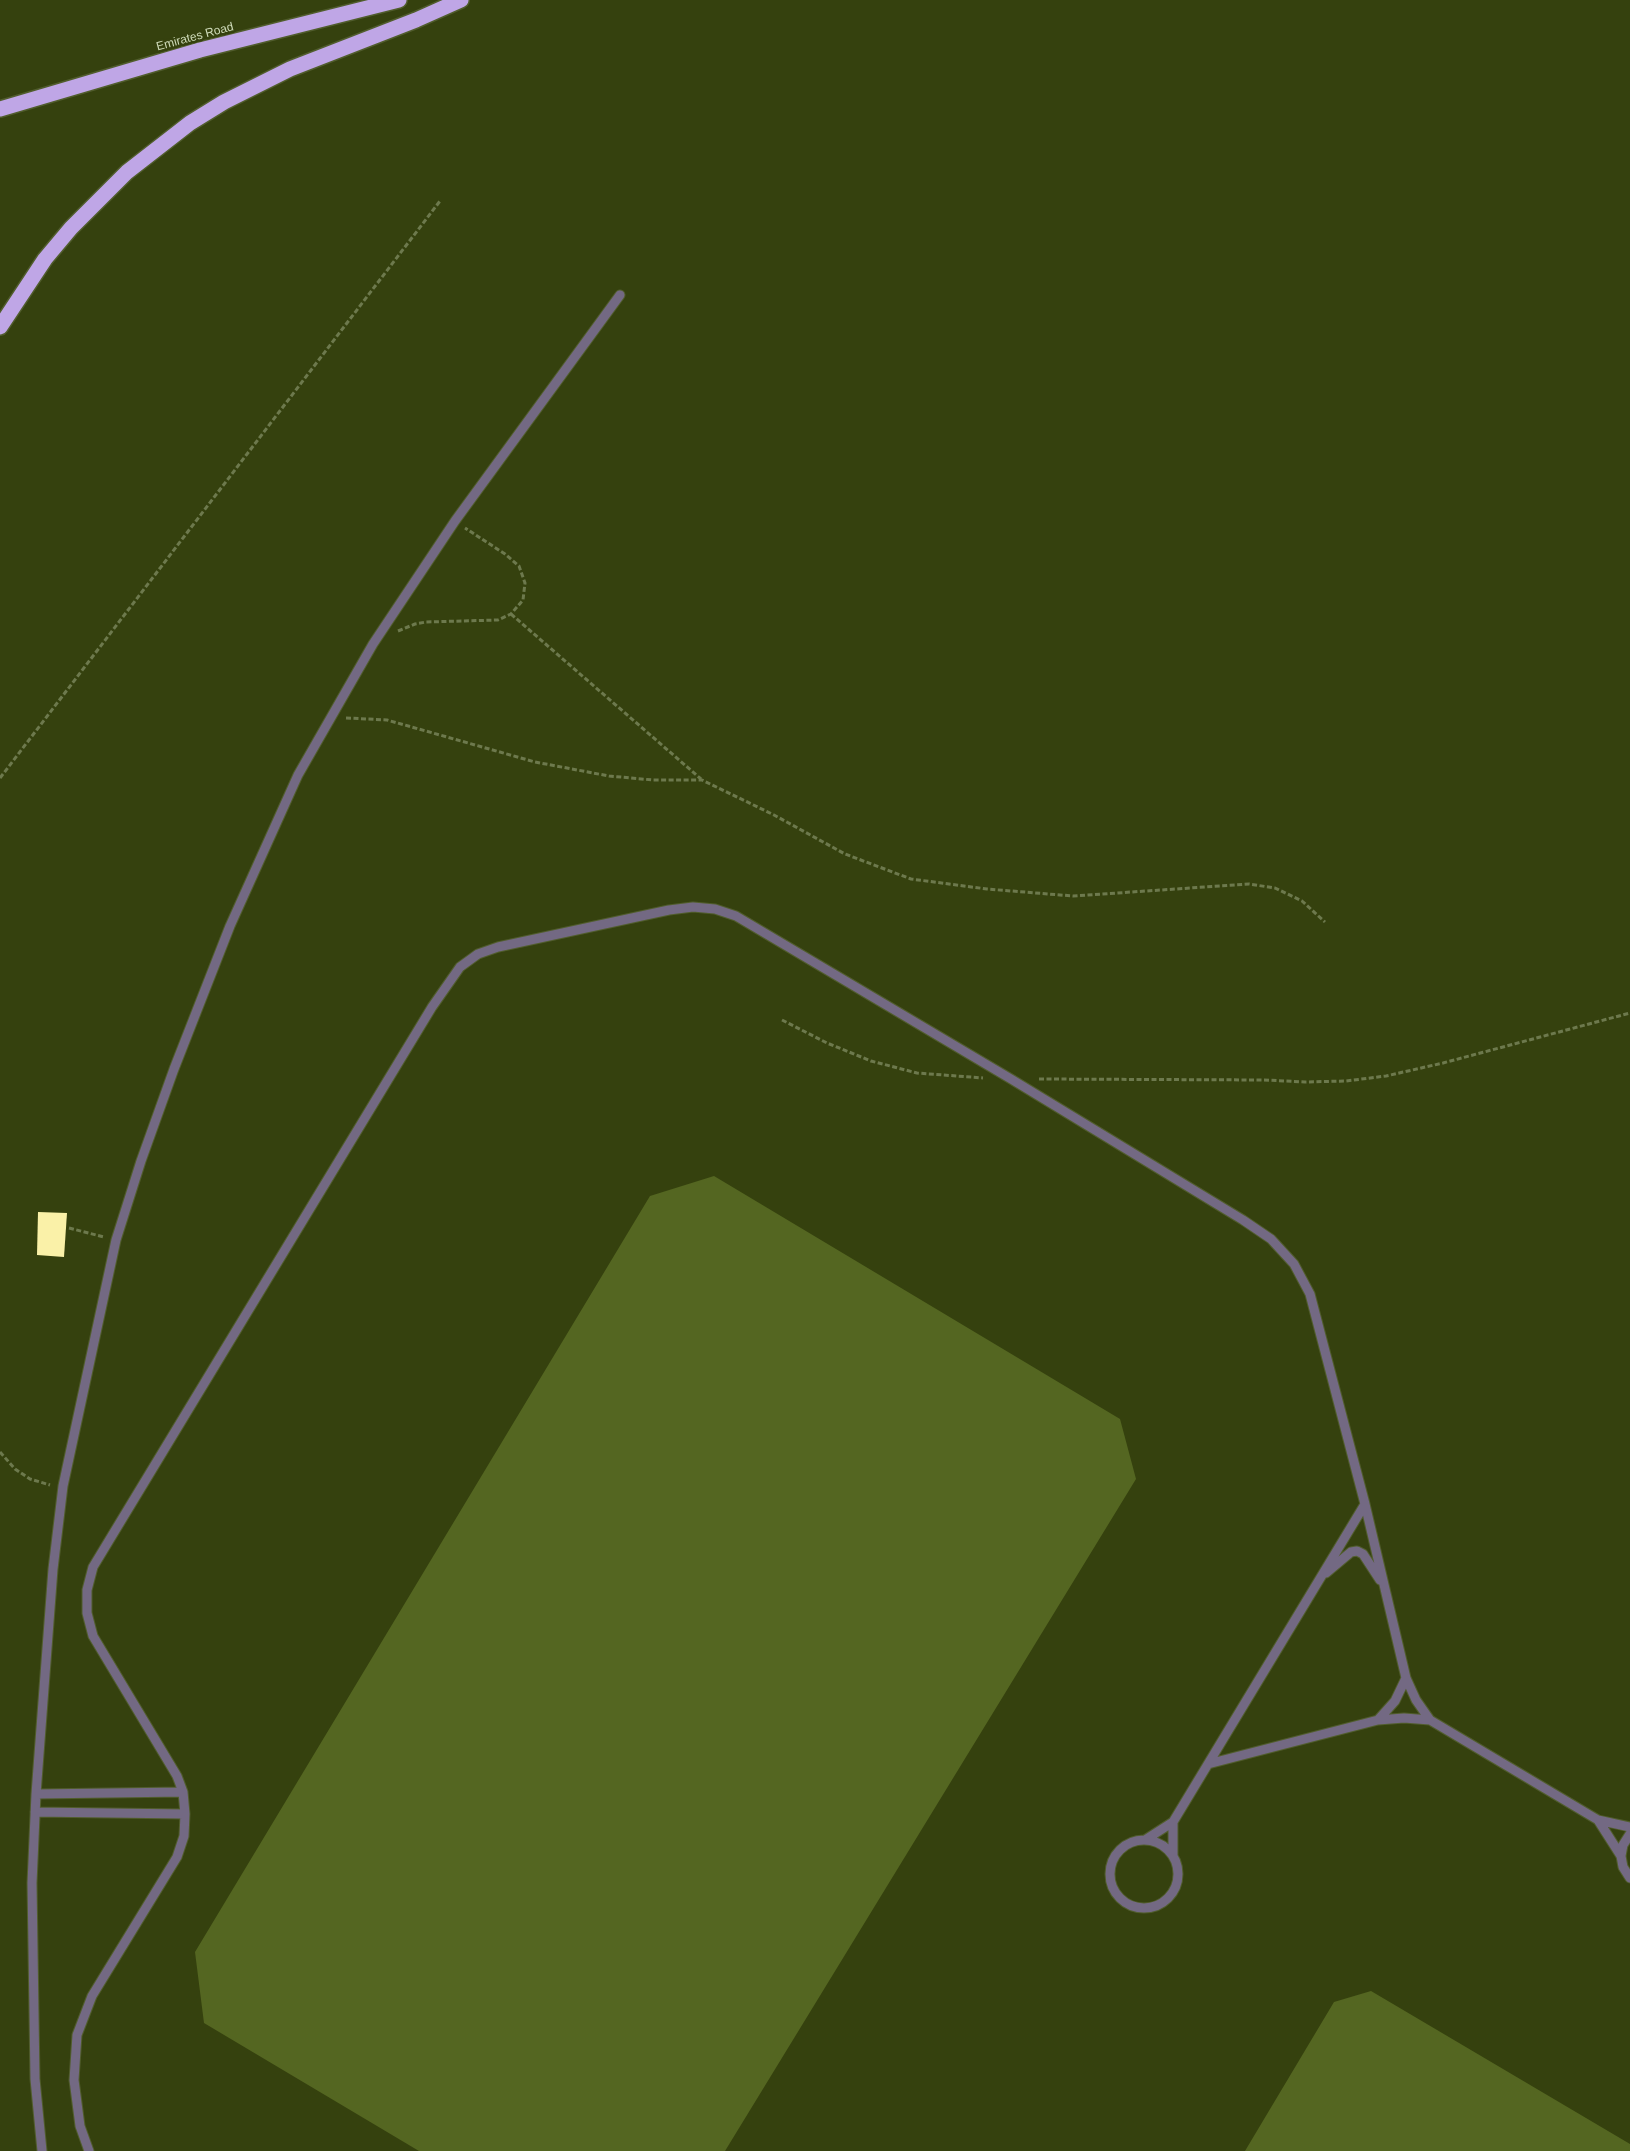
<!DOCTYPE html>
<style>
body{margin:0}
canvas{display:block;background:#35410e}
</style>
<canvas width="1630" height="2151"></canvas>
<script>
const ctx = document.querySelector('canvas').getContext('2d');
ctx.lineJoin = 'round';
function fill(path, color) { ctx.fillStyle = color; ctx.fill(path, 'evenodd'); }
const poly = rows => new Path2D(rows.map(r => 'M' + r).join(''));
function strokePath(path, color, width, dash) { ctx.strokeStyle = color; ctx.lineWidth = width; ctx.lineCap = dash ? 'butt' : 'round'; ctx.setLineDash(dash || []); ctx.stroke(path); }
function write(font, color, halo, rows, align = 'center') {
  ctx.font = font + ' Arial,sans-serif'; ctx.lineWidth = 5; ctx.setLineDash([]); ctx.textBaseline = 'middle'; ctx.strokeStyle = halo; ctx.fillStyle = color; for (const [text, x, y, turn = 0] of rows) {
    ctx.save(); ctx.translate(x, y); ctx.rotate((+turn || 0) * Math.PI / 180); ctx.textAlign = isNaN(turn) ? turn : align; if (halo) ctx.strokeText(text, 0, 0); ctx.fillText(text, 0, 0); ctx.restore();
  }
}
const green = poly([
 [714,1176,1120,1419,1136,1479,725,2151,419,2151,204,2023,195,1952,650,1196],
 [1371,1991,1630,2144,1630,2151,1245,2151,1334,2002]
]);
const building = poly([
 [38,1212,67,1213,64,1257,37,1255]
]);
const path = poly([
 [511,614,701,779],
 [398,631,415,624,426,622,498,620,511,614,523,600,525,583,519,566,505,554,465,528],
 [346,718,387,720,535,762,609,776,653,780,702,780,774,815,845,854,911,879,987,889,1073,896,1249,884,1275,888,1302,901,1325,922],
 [0,778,440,201],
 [782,1020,827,1043,871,1061,917,1073,983,1078],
 [1039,1079,1264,1080,1305,1082,1346,1081,1386,1076,1443,1063,1630,1013],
 [69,1228,104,1237],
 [0,1452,15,1469,30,1479,50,1485]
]);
const service = poly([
 [1326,1573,1351,1552,1357,1551,1363,1554,1380,1580],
 [1378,1720,1395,1701,1406,1678],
 [1208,1764,1378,1720,1404,1718,1430,1720],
 [36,1794,183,1792],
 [35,1812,185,1814],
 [1598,1820,1621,1856],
 [1173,1822,1173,1856],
 [1630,1834,1623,1845,1621,1856,1623,1867,1630,1878],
 '1110 1874a34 34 0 1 1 68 0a34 34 0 1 1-68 0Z',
 [1145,1840,1173,1822,1365,1504],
 [42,2151,35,2079,32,1883,36,1794,53,1569,63,1486,116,1240,141,1161,174,1069,230,926,298,775,373,644,455,521,620,295],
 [89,2151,80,2126,74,2080,77,2035,92,1996,177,1857,184,1836,185,1814,183,1792,177,1776,93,1636,87,1613,87,1590,93,1567,432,1007,460,967,478,954,498,947,669,910,693,907,715,909,736,916,1011,1079,1243,1220,1271,1239,1294,1264,1310,1294,1365,1504,1406,1678,1416,1700,1430,1720,1598,1820,1630,1827]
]);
const motorway = poly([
 [0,109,200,50,399,0],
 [0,327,45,259,71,228,127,172,190,123,224,102,290,69,416,20,461,0]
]);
const streetNames = [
 ["Emirates Road",195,37,-15]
];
fill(green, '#546621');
fill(building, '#faf1a8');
strokePath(service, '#515d2d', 11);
strokePath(motorway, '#515d2d', 18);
strokePath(path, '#6d794d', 3, [5, 2.5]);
strokePath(service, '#736983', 9);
strokePath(motorway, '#bfa6e6', 15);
write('12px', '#cfdbb9', '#35410e', streetNames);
</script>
